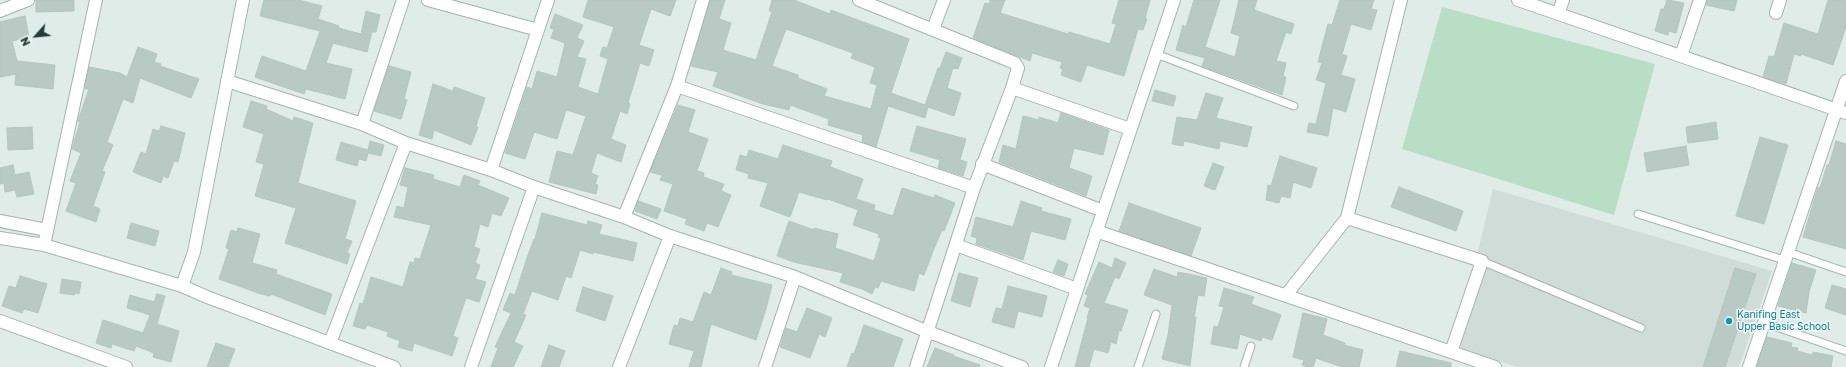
<!DOCTYPE html>
<style>
body{margin:0}
#map{position:relative;width:1846px;height:367px;overflow:hidden;background:#e0ece8;font-family:"Golos Text",sans-serif}
canvas{display:block}
.north{position:absolute;left:16px;top:16px;width:40px;height:40px;-webkit-text-stroke:3px #f1f8f5;paint-order:stroke;rotate:243deg;font-size:11px;font-weight:700;line-height:16px;text-align:center;color:#203d38}
.north::after{content:'';display:block;margin:auto;width:14px;height:18px;background:#203d38;clip-path:polygon(50% 0,100% 100%,50% 72%,0 100%)}
</style>
<div id="map">
<canvas width="1846" height="367"></canvas>
<div class="north">N</div>
</div>
<script>
const ctx = document.querySelector('canvas').getContext('2d');
ctx.lineJoin = 'round';
function fill(path, color) { ctx.fillStyle = color; ctx.fill(path, 'evenodd'); }
const poly = rows => new Path2D(rows.map(r => 'M' + r).join(''));
function strokePath(path, color, width, dash) { ctx.strokeStyle = color; ctx.lineWidth = width; ctx.lineCap = dash ? 'butt' : 'round'; ctx.setLineDash(dash || []); ctx.stroke(path); }
function write(font, color, halo, rows, align = 'center') {
  ctx.font = font + ' "Golos Text",sans-serif'; ctx.lineWidth = 3; ctx.setLineDash([]); ctx.textBaseline = 'middle'; ctx.strokeStyle = halo; ctx.fillStyle = color; for (const [text, x, y, turn = 0] of rows) {
    ctx.save(); ctx.translate(x, y); ctx.rotate((+turn || 0) * Math.PI / 180); ctx.textAlign = isNaN(turn) ? turn : align; if (halo) ctx.strokeText(text, 0, 0); ctx.fillText(text, 0, 0); ctx.restore();
  }
}
const built = poly([
 [1493,189,1772,271,1739,367,1517,367,1455,346]
]);
const green = poly([
 [1442,7,1655,64,1614,215,1402,149]
]);
const building = poly([
 [36,0,74,0,74,11,36,12,36,0],
 [264,0,298,0,322,6,318,19,339,26,338,28,361,34,366,11,380,15,376,32,372,32,367,52,333,43,326,63,352,69,345,99,306,89,304,94,255,77,262,56,306,71,320,31,260,16,264,0],
 [588,0,676,0,670,16,651,9,639,45,654,50,649,66,640,63,628,103,630,104,627,114,620,111,611,139,626,145,621,162,597,153,591,173,598,176,595,184,598,185,596,194,549,182,557,151,573,155,586,116,566,110,557,139,534,132,525,159,505,153,527,87,532,89,537,71,557,77,565,43,551,38,554,29,550,28,555,14,583,25,577,38,584,41,577,57,586,59,578,87,598,94,608,59,600,56,603,47,607,48,614,27,583,17,588,0],
 [710,0,725,0,719,19,731,23,723,50,756,60,772,12,769,11,772,0,794,0,830,14,831,10,909,39,891,93,925,105,938,68,940,68,946,52,962,58,958,69,953,68,947,88,961,93,954,116,928,107,925,118,888,106,876,147,862,142,863,135,828,125,829,119,790,105,789,110,763,104,713,86,718,72,691,66,710,0],
 [786,29,853,53,851,58,875,67,870,83,877,85,871,109,824,96,827,89,798,78,798,75,772,66,786,29],
 [990,0,1005,0,1000,13,1068,34,1069,32,1110,44,1116,24,1112,23,1119,0,1150,0,1145,18,1147,19,1143,30,1138,29,1124,76,1087,65,1081,82,1061,75,1063,69,1060,68,1062,62,1032,53,1030,61,973,38,985,3,990,4,990,0],
 [1194,0,1220,0,1205,47,1235,57,1240,36,1231,33,1239,0,1257,0,1254,10,1294,24,1291,34,1286,32,1276,61,1286,63,1283,76,1286,77,1282,95,1202,66,1205,58,1176,50,1183,25,1186,27,1194,0],
 [1340,0,1374,0,1371,9,1377,10,1371,30,1351,24,1342,54,1347,56,1341,75,1355,79,1346,112,1333,108,1328,136,1307,132,1309,123,1316,124,1326,83,1316,80,1322,63,1318,62,1328,24,1332,25,1340,0],
 [1667,0,1684,3,1676,33,1669,31,1668,35,1655,31,1661,9,1664,9,1667,0],
 [1707,0,1737,0,1734,11,1706,5,1707,0],
 [1828,0,1846,0,1846,27,1833,65,1801,54,1801,56,1794,54,1786,84,1763,77,1769,56,1774,57,1784,23,1818,34,1828,0],
 [25,16,29,37,12,41,17,61,55,65,53,89,15,85,16,74,0,77,0,22,25,16],
 [138,47,157,54,154,62,161,64,160,66,199,79,191,98,140,78,133,103,123,99,107,142,113,145,102,171,105,172,93,206,100,209,96,222,66,211,76,183,70,181,81,153,72,149,80,122,78,121,79,118,89,89,85,89,89,67,120,73,127,77,138,47],
 [389,66,411,72,404,99,407,100,401,119,374,111,389,66],
 [433,84,453,91,454,87,485,98,476,126,478,127,471,145,434,130,432,139,419,135,433,84],
 [1155,90,1176,96,1173,106,1152,101,1155,90],
 [1206,93,1223,98,1216,118,1252,127,1247,147,1220,141,1219,149,1184,141,1183,146,1172,144,1177,117,1197,120,1206,93],
 [251,101,267,106,266,109,293,121,294,117,313,123,298,183,356,201,345,239,352,241,347,253,350,254,347,264,285,243,296,208,255,196,264,164,256,162,264,134,243,127,251,101],
 [678,105,695,110,688,132,708,139,697,171,704,173,703,177,724,184,721,191,731,195,718,227,707,223,704,231,685,224,687,219,664,211,673,184,660,180,662,175,650,172,678,105],
 [1061,113,1109,130,1103,155,1074,148,1069,168,1092,176,1086,196,999,162,1003,145,1016,149,1023,116,1039,120,1039,117,1058,123,1061,113],
 [1716,122,1718,139,1688,143,1686,127,1716,122],
 [161,126,185,133,178,162,174,161,168,178,163,176,161,183,133,172,141,152,146,154,153,129,159,131,161,126],
 [917,126,966,139,960,160,967,162,963,176,938,168,940,160,910,151,917,126],
 [32,127,33,149,8,150,7,128,32,127],
 [1760,137,1788,145,1764,224,1736,216,1760,137],
 [370,141,384,145,381,156,368,153,366,161,359,159,357,166,336,160,341,142,368,150,370,141],
 [1836,141,1846,144,1846,249,1803,237,1818,187,1820,188,1827,165,1829,165,1836,141],
 [783,145,832,161,830,167,863,179,856,199,875,205,874,210,893,216,902,188,934,198,935,195,955,203,944,231,942,230,933,251,924,275,919,273,914,291,881,281,878,288,875,287,872,294,862,289,840,282,843,273,794,262,777,256,789,221,814,230,814,228,838,234,835,248,874,261,881,238,878,237,879,234,853,225,858,210,828,199,827,200,799,192,790,217,760,206,768,183,748,178,749,174,736,170,740,155,747,157,749,150,778,159,783,145],
 [1686,146,1689,165,1647,172,1644,153,1686,146],
 [1280,156,1317,168,1311,188,1293,182,1290,198,1281,196,1279,203,1266,200,1268,185,1271,186,1280,156],
 [1213,163,1224,167,1215,190,1204,186,1213,163],
 [13,165,15,175,29,172,34,194,17,197,15,190,5,192,4,183,0,184,0,168,13,165],
 [405,168,434,175,433,179,460,187,464,175,480,181,478,185,509,198,501,216,492,213,488,227,480,224,474,247,480,249,475,263,480,265,475,279,486,282,479,302,466,298,453,336,458,338,452,356,414,343,412,351,398,347,400,341,387,336,388,332,367,325,365,329,353,326,360,303,363,304,371,277,403,287,410,262,414,263,415,258,420,259,431,225,394,217,397,206,404,208,408,187,400,185,405,168],
 [1399,187,1463,211,1456,231,1391,207,1399,187],
 [638,201,661,209,657,219,635,211,638,201],
 [1021,201,1042,208,1041,211,1071,219,1065,240,1031,231,1023,260,976,244,977,238,971,236,976,217,1013,227,1021,201],
 [1129,203,1201,228,1191,256,1119,231,1129,203],
 [542,213,587,225,588,221,602,225,599,234,637,243,633,261,593,252,593,254,580,250,571,278,566,276,558,300,532,291,523,314,526,315,514,342,523,346,513,367,491,367,498,348,495,347,511,313,503,310,510,293,515,295,527,258,534,239,535,239,542,213],
 [131,223,159,231,155,246,127,238,131,223],
 [238,228,260,234,252,263,277,270,276,274,332,294,325,315,271,294,270,296,258,293,219,279,229,249,226,248,231,230,237,232,238,228],
 [1115,258,1126,263,1119,279,1115,277,1104,303,1128,310,1121,331,1119,330,1116,344,1111,342,1108,353,1094,349,1089,367,1075,367,1088,318,1087,318,1090,308,1084,306,1088,295,1085,294,1099,262,1112,268,1115,258],
 [1058,260,1068,264,1064,276,1053,272,1058,260],
 [1792,263,1816,270,1809,292,1806,313,1778,306,1792,263],
 [721,268,732,272,731,275,772,285,766,309,756,340,711,324,701,367,689,367,694,351,669,344,674,325,678,326,680,318,693,322,704,292,711,295,721,268],
 [1735,268,1756,274,1725,367,1703,367,1735,268],
 [1154,269,1177,277,1178,272,1207,278,1204,296,1198,295,1194,317,1196,317,1190,366,1162,359,1168,335,1172,305,1144,295,1154,269],
 [959,273,978,278,970,307,951,301,959,273],
 [20,276,47,284,38,313,24,309,22,313,2,306,9,286,16,288,20,276],
 [62,279,81,282,79,294,75,293,74,295,60,293,62,279],
 [1832,285,1846,289,1846,315,1825,308,1832,285],
 [1008,286,1047,296,1042,317,1018,311,1014,328,992,322,996,308,1002,309,1008,286],
 [583,287,613,296,605,321,576,311,583,287],
 [1224,288,1254,297,1251,304,1281,315,1272,340,1262,337,1261,341,1240,334,1237,349,1211,344,1214,326,1218,327,1224,307,1219,306,1224,288],
 [157,294,165,296,157,324,179,331,171,362,153,357,154,353,136,346,134,351,112,344,111,348,96,343,103,320,143,333,150,315,127,308,130,295,154,302,157,294],
 [807,308,832,318,825,337,819,334,810,358,780,347,786,328,797,332,807,308],
 [1303,313,1327,319,1323,335,1345,343,1344,345,1363,350,1359,367,1342,367,1316,358,1313,367,1308,367,1302,365,1304,360,1293,357,1303,313],
 [864,325,903,339,893,367,847,367,852,353,854,354,864,325],
 [1767,337,1792,343,1791,347,1798,348,1797,351,1812,355,1813,352,1833,356,1831,367,1757,367,1767,337],
 [216,343,235,349,228,367,207,367,216,343],
 [549,345,565,351,559,367,541,367,549,345],
 [935,348,954,355,953,356,980,365,979,367,927,367,935,348],
 [1400,351,1451,363,1451,367,1396,367,1400,351]
]);
const lane = poly([
 [1156,54,1294,106],
 [1638,214,1784,260],
 [1788,252,1846,272],
 [1482,261,1641,328],
 [1765,323,1846,351],
 [1138,367,1156,314],
 [1244,367,1251,346]
]);
const street = poly([
 [428,0,538,30],
 [859,0,1015,63,1018,68,1012,88,974,188,916,367],
 [1518,0,1846,113],
 [0,11,28,0],
 [1776,13,1780,0],
 [1558,14,1563,0],
 [933,29,944,0],
 [1681,56,1700,0],
 [227,81,362,124,406,143,491,170,534,187,624,217,670,236,795,277,926,331,1022,367],
 [677,86,974,188],
 [1012,88,1130,129],
 [362,124,403,0],
 [982,164,1103,211],
 [491,170,548,0],
 [624,217,677,86,703,0],
 [1347,218,1482,261,1451,352],
 [0,221,47,230],
 [1096,231,1495,367],
 [44,245,96,0],
 [956,245,1077,289],
 [1286,295,1347,218,1401,0],
 [0,321,126,367],
 [330,343,406,143],
 [471,367,534,187],
 [619,367,670,236],
 [765,367,795,277],
 [1749,367,1846,81]
]);
const secondary = poly([
 [0,238,44,245,182,286,207,297,394,367],
 [182,286,194,252,243,0],
 [1051,367,1174,0]
]);
const markers = [
 [1729,321,4,"#0f9aa8"]
];
const cultureNames = [
 ["Kanifing East",1737,315],
 ["Upper Basic School",1737,327]
];
fill(built, '#cfdcd7');
fill(green, '#b8dec6');
fill(building, '#b9c9c4');
strokePath(building, '#b3c5bf', 1);
strokePath(lane, '#a3b4b0', 9);
strokePath(street, '#a3b4b0', 14);
strokePath(secondary, '#9eb8b1', 14);
strokePath(lane, '#fff', 7);
strokePath(street, '#fff', 12);
strokePath(secondary, '#fff', 12);
for (const [x, y, r, color] of markers) { const dot = new Path2D(); dot.arc(x, y, r, 0, 2 * Math.PI); ctx.fillStyle = color; ctx.fill(dot); strokePath(dot, '#f1f8f5', 1.5); }
write('10px', '#0d838f', '#f1f8f5', cultureNames, 'left');
</script>
